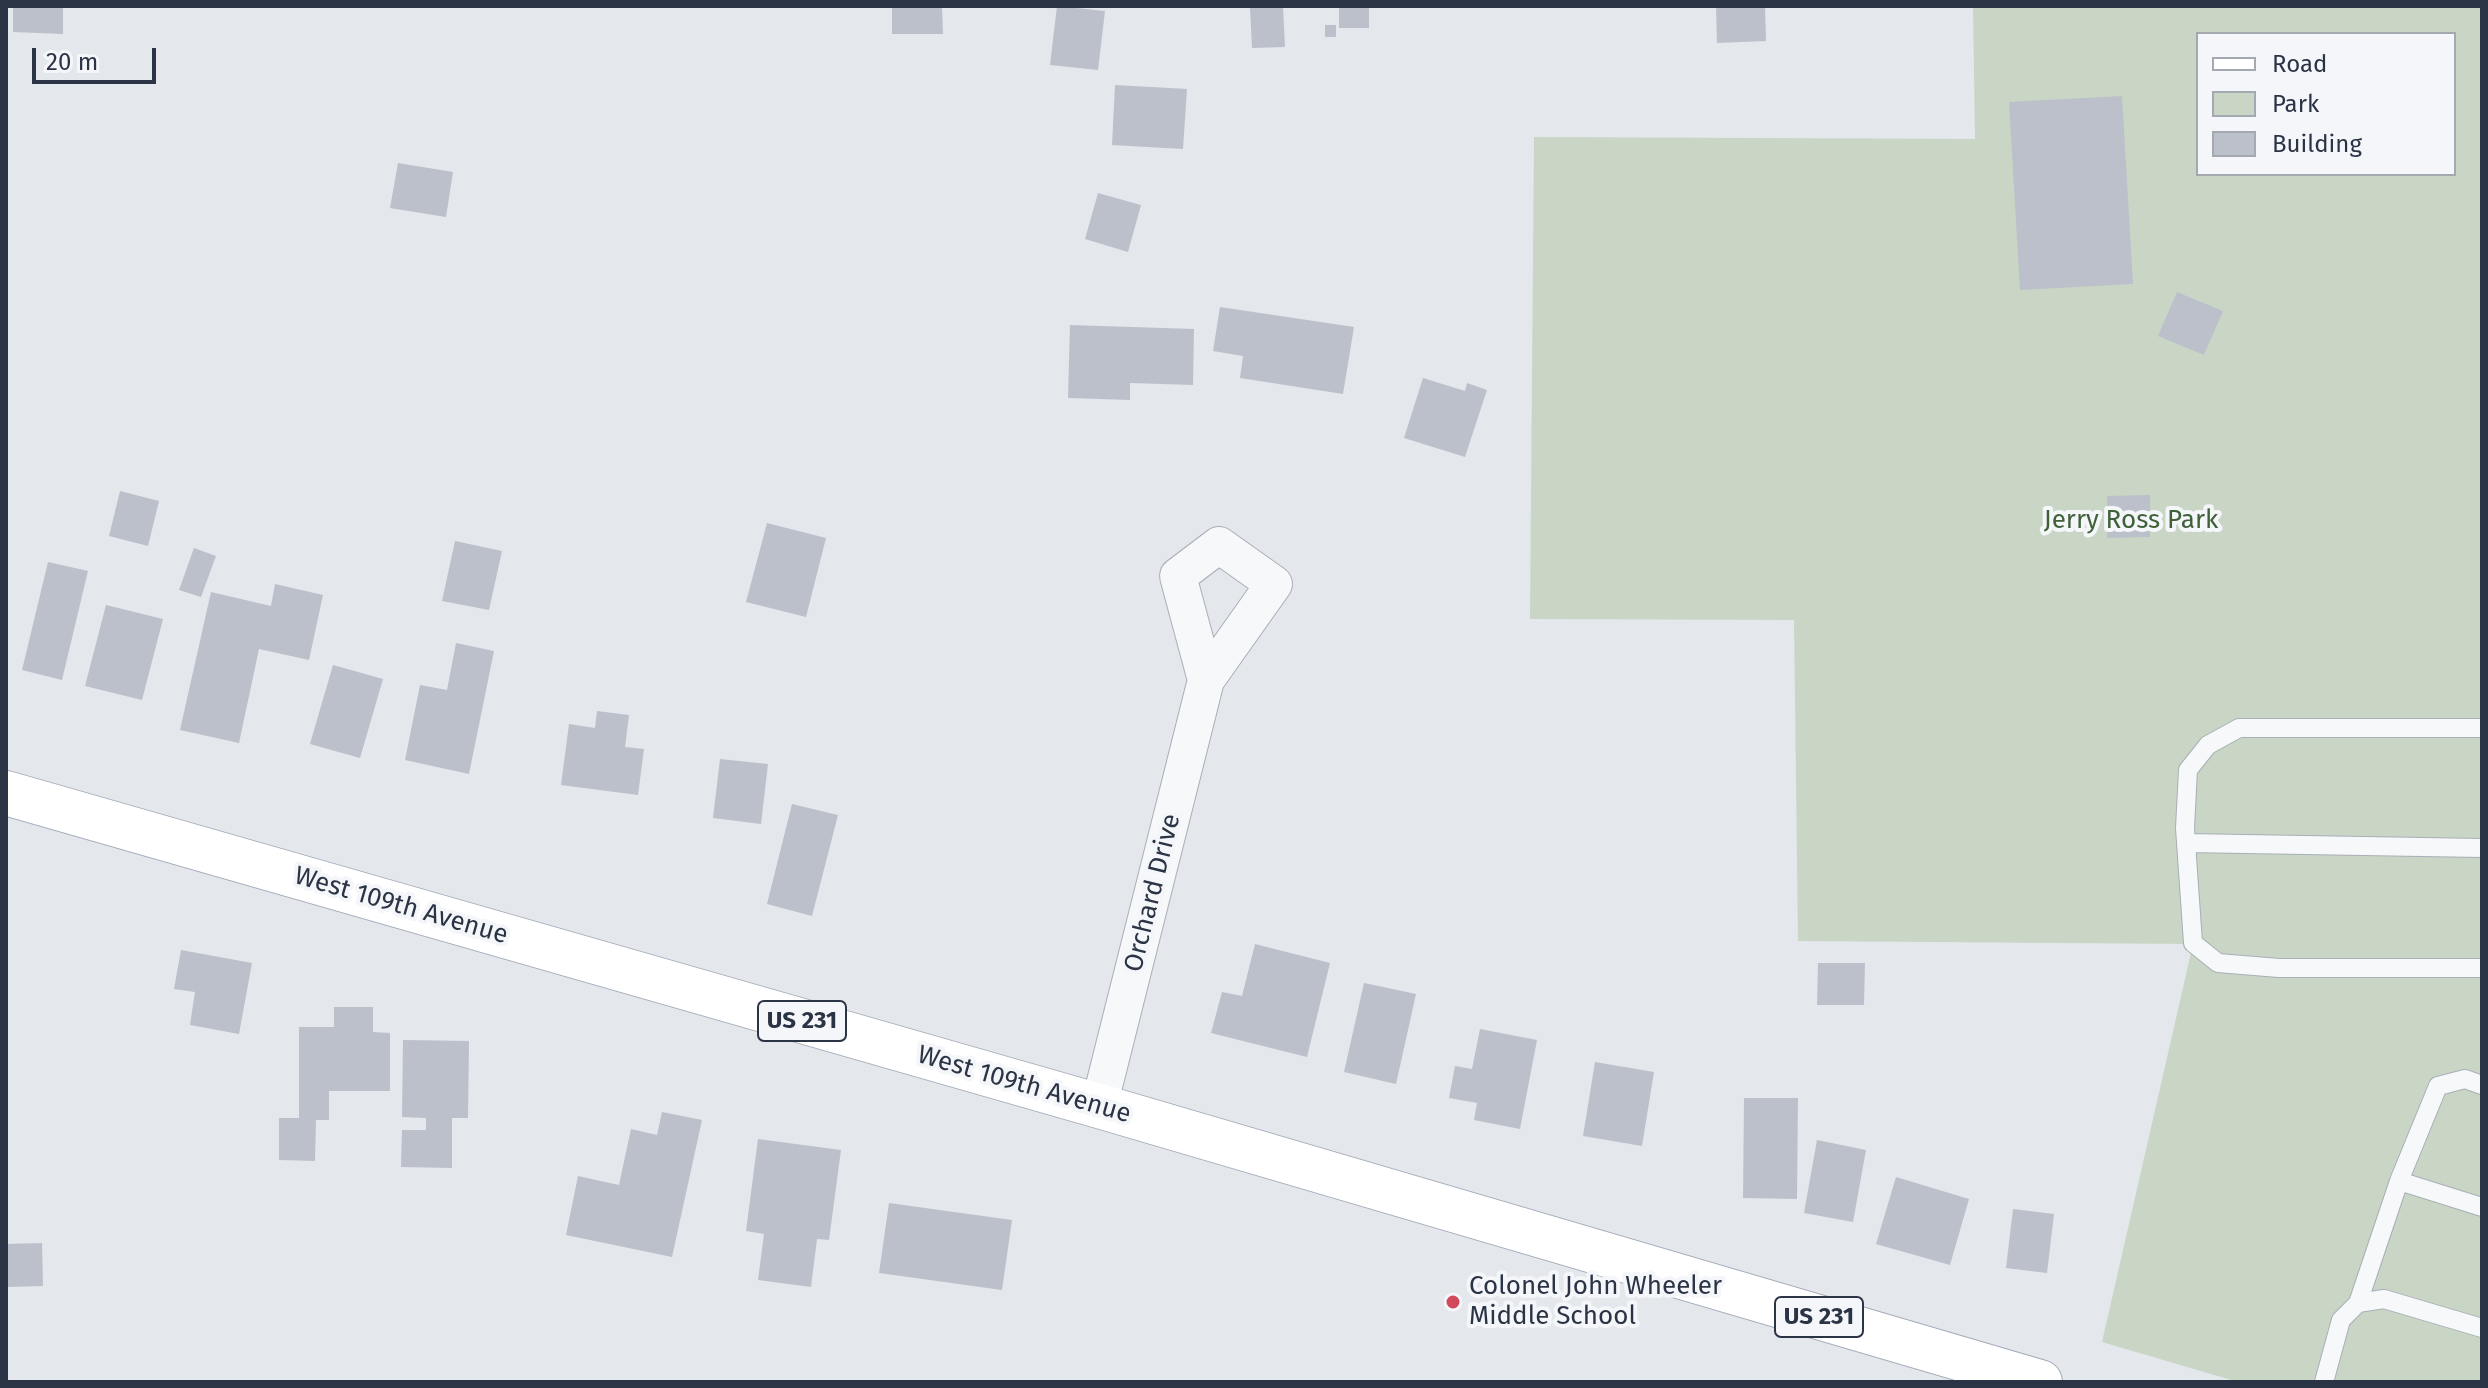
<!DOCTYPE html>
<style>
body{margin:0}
#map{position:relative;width:2488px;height:1388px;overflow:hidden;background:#e4e7ec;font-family:"Fira Sans",sans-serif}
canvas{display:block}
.frame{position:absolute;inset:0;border:8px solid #2b3445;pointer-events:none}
.legend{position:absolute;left:2196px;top:32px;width:260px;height:144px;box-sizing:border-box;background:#f4f6f9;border:2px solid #a4a8b1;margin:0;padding:10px 14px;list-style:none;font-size:24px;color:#2b3445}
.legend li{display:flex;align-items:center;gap:16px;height:40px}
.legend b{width:40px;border:2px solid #a4a8b1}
.scale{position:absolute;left:32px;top:48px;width:124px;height:36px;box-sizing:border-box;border:4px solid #2b3445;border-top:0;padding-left:10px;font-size:24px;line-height:28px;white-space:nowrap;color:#2b3445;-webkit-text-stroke:6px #f4f6f9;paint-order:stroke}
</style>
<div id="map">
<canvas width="2488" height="1388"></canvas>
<div class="frame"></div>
<ul class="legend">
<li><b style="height:10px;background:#fff"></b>Road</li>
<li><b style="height:22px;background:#c9d6c5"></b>Park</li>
<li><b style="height:22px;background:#bbc0ca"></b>Building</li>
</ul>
<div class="scale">20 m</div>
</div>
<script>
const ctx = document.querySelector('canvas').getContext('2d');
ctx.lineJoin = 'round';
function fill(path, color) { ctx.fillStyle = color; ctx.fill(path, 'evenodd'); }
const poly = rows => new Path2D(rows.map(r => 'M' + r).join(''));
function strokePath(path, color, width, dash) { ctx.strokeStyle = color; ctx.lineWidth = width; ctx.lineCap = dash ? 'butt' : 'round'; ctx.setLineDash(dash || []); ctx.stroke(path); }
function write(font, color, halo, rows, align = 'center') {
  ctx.font = font + ' "Fira Sans",sans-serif'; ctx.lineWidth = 8; ctx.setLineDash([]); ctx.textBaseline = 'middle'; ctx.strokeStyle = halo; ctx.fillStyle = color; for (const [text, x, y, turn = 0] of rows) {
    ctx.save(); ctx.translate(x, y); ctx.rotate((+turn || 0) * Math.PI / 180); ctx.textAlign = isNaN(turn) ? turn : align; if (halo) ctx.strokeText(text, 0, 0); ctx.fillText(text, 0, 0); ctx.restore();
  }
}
const green = poly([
 [1973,6,2482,6,2482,1382,2238,1382,2102,1342,2193,944,1798,941,1794,620,1530,619,1534,137,1975,139],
 [2198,34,2454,34,2454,174,2198,174]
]);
const building = poly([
 [13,6,63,6,63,34,13,32],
 [892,6,942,6,943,34,892,34],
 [1057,6,1105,11,1098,70,1050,65],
 [1283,6,1285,47,1252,48,1250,8],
 [1339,6,1369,6,1369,28,1339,28],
 [1716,6,1765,6,1766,41,1717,43],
 [1325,25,1336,25,1336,37,1325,37],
 [1115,85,1187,89,1183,149,1112,145],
 [2122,96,2133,284,2020,290,2009,102],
 [398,163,453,172,446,217,390,208],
 [1098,193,1141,205,1128,252,1085,239],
 [2177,292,2223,311,2204,355,2158,336],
 [1220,307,1354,327,1343,394,1240,378,1243,356,1213,351],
 [1070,325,1194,329,1193,385,1130,383,1130,400,1068,398],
 [1423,378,1465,391,1467,383,1487,390,1465,457,1404,438],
 [120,491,159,501,148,546,109,536],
 [2150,495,2150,537,2107,538,2107,496],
 [767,523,826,538,806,617,746,602],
 [455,541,502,551,489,610,442,601],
 [194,548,216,556,201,597,179,590],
 [48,562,88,571,62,680,22,670],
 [275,584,323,595,309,660,259,649,239,743,180,730,211,592,271,606],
 [106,605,163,619,142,700,85,686],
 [456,643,494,651,469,774,405,760,420,685,447,690],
 [333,665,383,679,360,758,310,744],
 [597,711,629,715,625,747,644,749,638,795,561,785,569,724,595,728],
 [720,759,768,764,761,824,713,818],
 [792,804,838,815,812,916,767,904],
 [1255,944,1330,963,1307,1057,1211,1033,1222,992,1242,996],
 [181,950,252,963,239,1034,190,1025,195,992,174,989],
 [1818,963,1865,963,1864,1005,1817,1005],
 [1364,983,1416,994,1396,1084,1344,1072],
 [334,1007,373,1007,373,1032,390,1033,390,1091,329,1091,329,1120,316,1120,315,1161,279,1160,279,1118,299,1118,299,1027,334,1027],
 [1480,1029,1537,1040,1520,1129,1474,1120,1477,1103,1449,1098,1455,1066,1472,1069],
 [403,1040,469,1041,468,1118,452,1118,452,1168,401,1167,402,1130,426,1130,426,1118,402,1117],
 [1595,1062,1654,1072,1642,1146,1583,1136],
 [1744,1098,1798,1098,1797,1199,1743,1198],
 [662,1112,702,1120,672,1257,566,1235,578,1176,619,1185,631,1129,657,1135],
 [758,1139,841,1150,829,1240,817,1239,811,1287,758,1280,764,1234,746,1231],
 [1817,1140,1866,1150,1853,1222,1804,1213],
 [1896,1177,1969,1199,1950,1265,1876,1244],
 [889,1203,1012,1220,1002,1290,879,1273],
 [2013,1209,2054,1214,2047,1273,2006,1268],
 [42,1243,43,1286,8,1287,6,1244]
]);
const service = poly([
 [2482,728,2239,728,2208,745,2188,770,2185,828,2193,943,2218,963,2279,968,2482,968],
 [2186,843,2482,848],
 [2399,1181,2482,1207],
 [2358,1303,2399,1181,2438,1086,2465,1079,2482,1085],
 [2324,1382,2341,1320,2358,1303,2384,1299,2482,1328]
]);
const minor = poly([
 [1099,1106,1206,680,1274,584,1219,545,1178,576,1206,680]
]);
const primary = poly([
 [6,793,1099,1106,2040,1382]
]);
const markers = [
 [1453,1302,8,"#d1495b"]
];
const shields = [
 [802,1021,88],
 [1819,1317,88]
];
const shieldNames = [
 ["US 231",802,1021],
 ["US 231",1819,1317]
];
const parkNames = [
 ["Jerry Ross Park",2131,521]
];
const streetNames = [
 ["Orchard Drive",1153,893,-76],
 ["West 109th Avenue",401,906,16],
 ["West 109th Avenue",1024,1085,16]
];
const poiNames = [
 ["Colonel John Wheeler",1469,1287],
 ["Middle School",1469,1317]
];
fill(green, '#c9d6c5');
fill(building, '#bbc0ca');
strokePath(service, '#a9aeb7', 20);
strokePath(minor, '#a9aeb7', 38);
strokePath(primary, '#a3abb8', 46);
strokePath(service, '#f7f8fa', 18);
strokePath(minor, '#f7f8fa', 36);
strokePath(primary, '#fff', 44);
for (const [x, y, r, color] of markers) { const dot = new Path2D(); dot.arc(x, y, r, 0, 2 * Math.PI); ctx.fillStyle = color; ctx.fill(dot); strokePath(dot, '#f4f6f9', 3); }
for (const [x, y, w] of shields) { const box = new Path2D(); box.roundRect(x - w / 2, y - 20, w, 40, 6); ctx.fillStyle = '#f4f6f9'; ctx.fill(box); strokePath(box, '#2b3445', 2); }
write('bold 24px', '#2b3445', null, shieldNames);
write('26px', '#3f6138', '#f4f6f9', parkNames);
write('26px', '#2b3445', '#f4f6f9', streetNames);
write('26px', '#2b3445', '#f4f6f9', poiNames, 'left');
</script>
